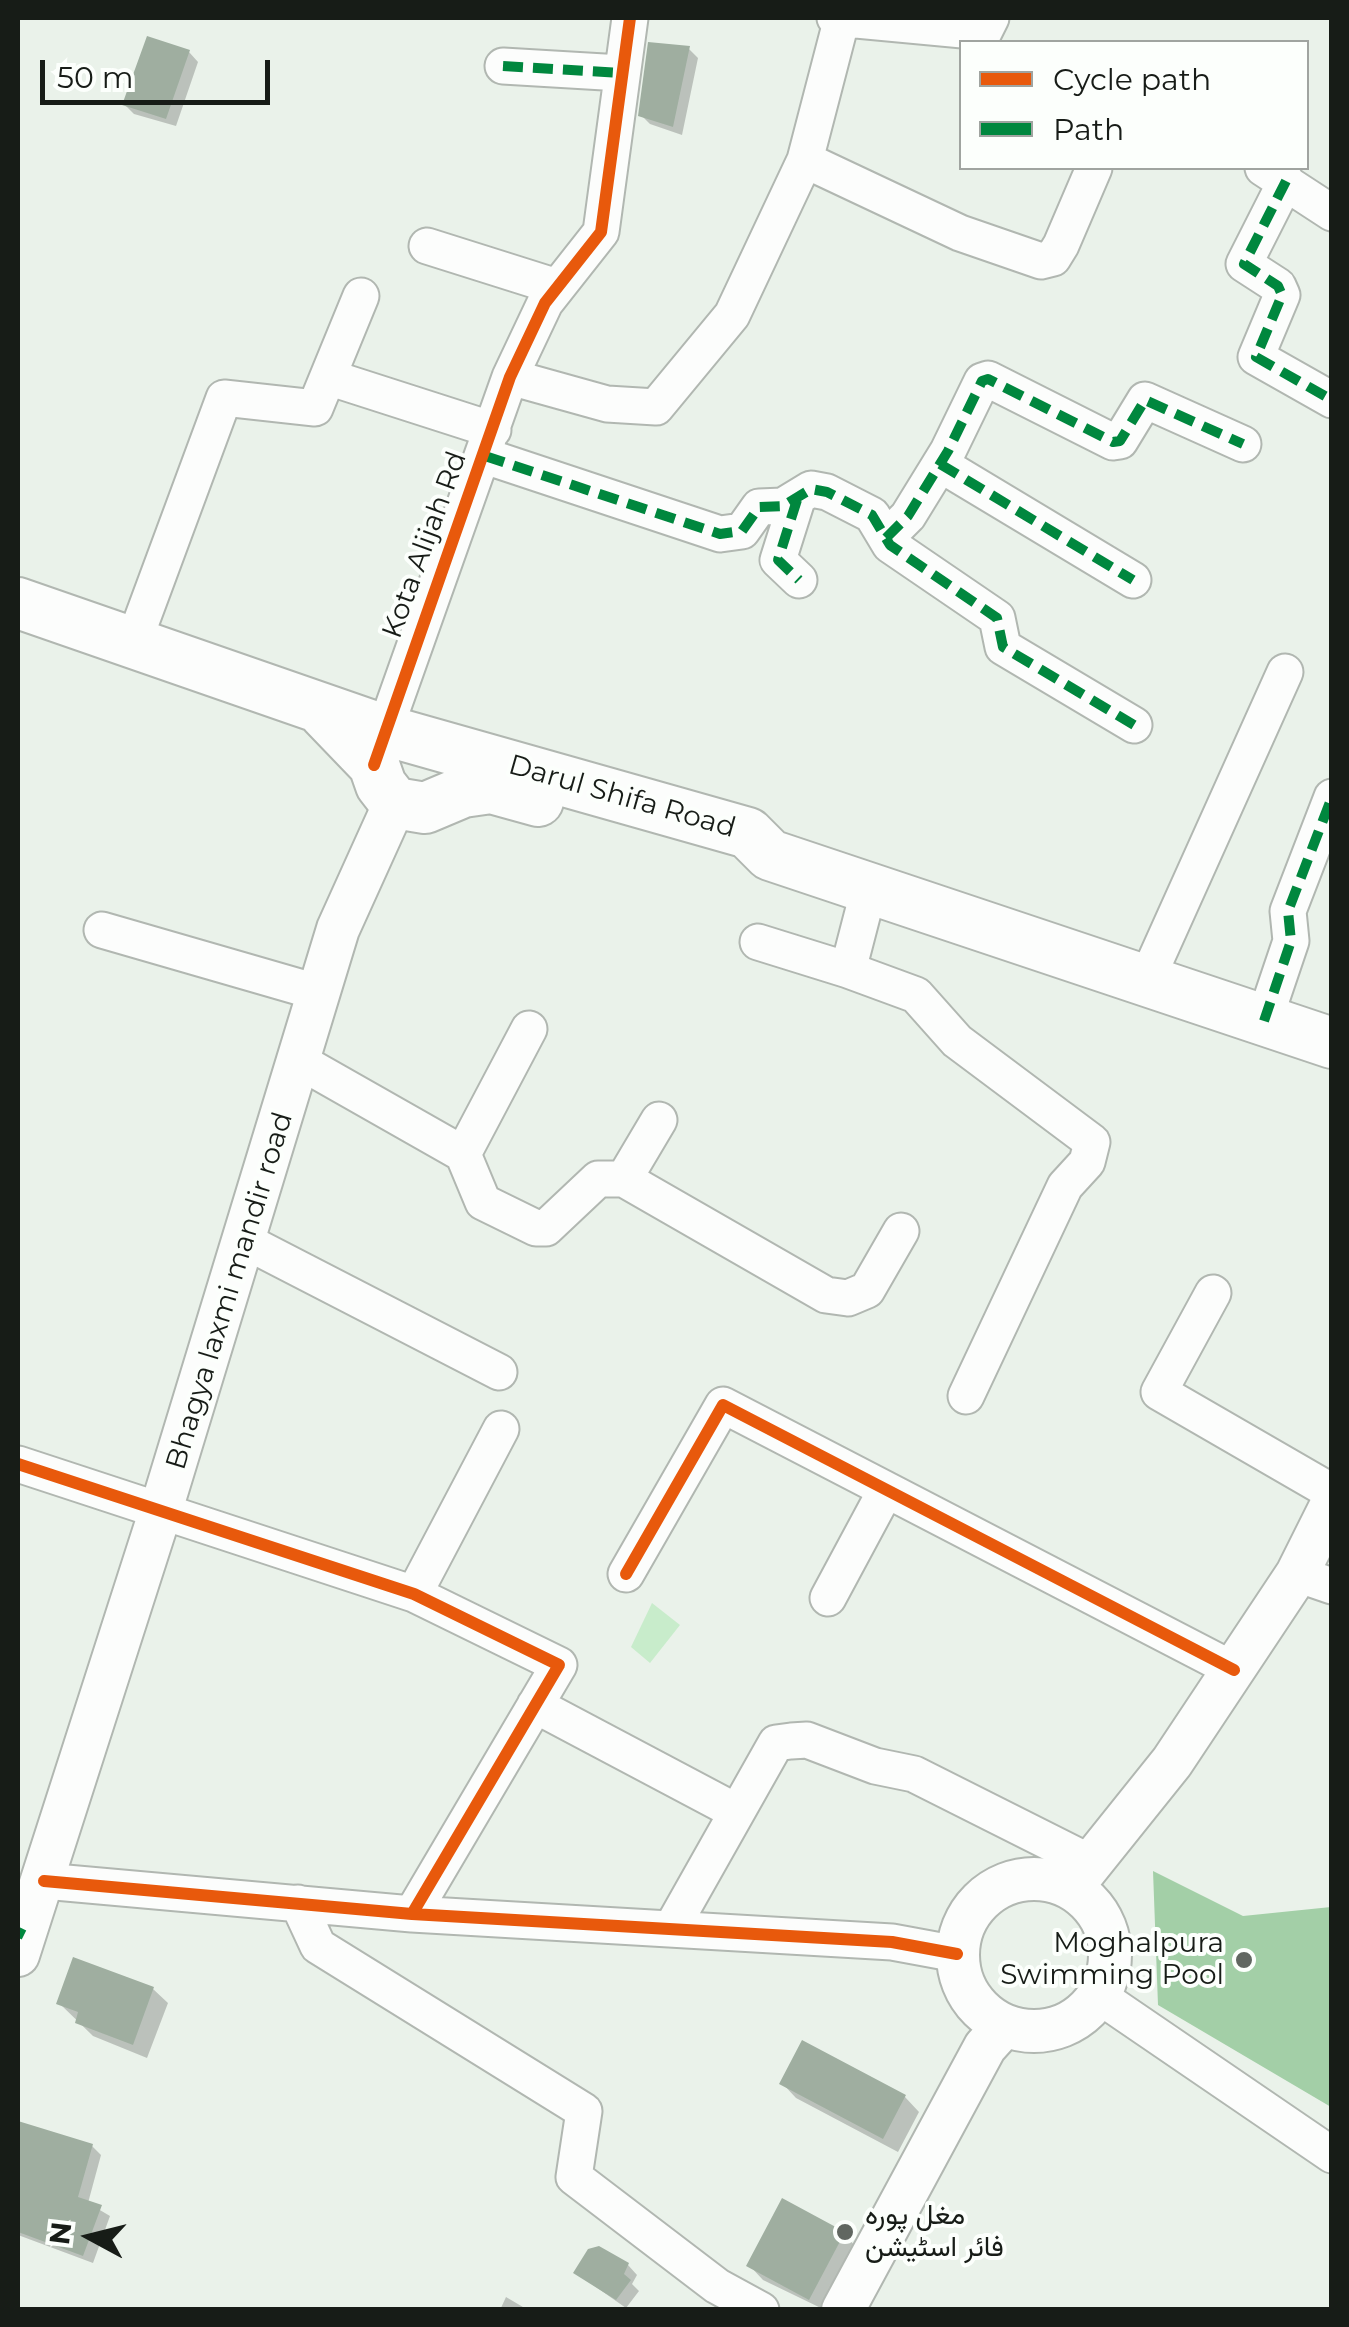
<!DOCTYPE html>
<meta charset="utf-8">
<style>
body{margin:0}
#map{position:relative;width:1349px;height:2327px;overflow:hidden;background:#eaf2ea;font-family:Montserrat,sans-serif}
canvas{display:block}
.frame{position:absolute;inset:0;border:20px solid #171c17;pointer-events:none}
.legend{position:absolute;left:959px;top:40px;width:350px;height:130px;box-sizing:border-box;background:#fcfffc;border:2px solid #a0a4a0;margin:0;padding:12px 18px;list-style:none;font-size:30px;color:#171c17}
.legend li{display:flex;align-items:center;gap:20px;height:50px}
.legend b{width:50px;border:2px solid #a0a4a0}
.north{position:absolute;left:40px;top:2187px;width:100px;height:100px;-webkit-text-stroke:8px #fcfffc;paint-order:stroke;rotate:277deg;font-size:28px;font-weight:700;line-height:40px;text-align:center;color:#171c17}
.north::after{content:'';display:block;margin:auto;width:35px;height:45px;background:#171c17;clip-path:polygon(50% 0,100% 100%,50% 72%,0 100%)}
.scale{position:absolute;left:40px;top:60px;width:230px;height:45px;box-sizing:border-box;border:5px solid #171c17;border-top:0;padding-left:12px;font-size:30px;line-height:35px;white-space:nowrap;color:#171c17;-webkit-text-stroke:8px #fcfffc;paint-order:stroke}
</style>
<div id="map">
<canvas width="1349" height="2327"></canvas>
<div class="frame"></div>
<ul class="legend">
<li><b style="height:12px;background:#e8590c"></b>Cycle path</li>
<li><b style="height:12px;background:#00873e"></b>Path</li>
</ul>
<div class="north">N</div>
<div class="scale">50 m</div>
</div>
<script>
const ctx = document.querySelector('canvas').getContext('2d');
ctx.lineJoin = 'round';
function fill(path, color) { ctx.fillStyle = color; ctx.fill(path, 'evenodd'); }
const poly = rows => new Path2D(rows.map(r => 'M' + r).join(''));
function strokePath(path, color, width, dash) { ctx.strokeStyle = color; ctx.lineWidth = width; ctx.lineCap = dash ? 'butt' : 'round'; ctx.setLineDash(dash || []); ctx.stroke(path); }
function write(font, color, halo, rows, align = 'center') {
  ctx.font = font + ' Montserrat,Vazirmatn,sans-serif'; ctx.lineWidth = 8; ctx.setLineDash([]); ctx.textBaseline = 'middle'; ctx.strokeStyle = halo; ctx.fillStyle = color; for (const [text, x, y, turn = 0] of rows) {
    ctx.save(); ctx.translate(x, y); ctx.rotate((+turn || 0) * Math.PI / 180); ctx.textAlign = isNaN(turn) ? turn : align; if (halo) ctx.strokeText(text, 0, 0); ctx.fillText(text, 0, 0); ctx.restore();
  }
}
const green = poly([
 [652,1603,680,1625,650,1663,631,1647]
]);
const water = poly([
 [1153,1871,1243,1916,1331,1907,1331,2107,1158,2005]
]);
const shadow = poly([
 [689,49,698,58,682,135,650,124,641,115],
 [189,52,198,62,176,126,134,114,125,105],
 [153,1989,168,2003,147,2058,93,2036,59,2003],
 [803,2043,905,2097,919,2112,898,2152,796,2098,782,2083],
 [18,2124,92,2146,101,2155,88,2203,110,2216,93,2263,18,2235],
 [844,2234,858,2249,825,2310,763,2280,749,2265],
 [628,2265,637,2275,632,2284,639,2291,626,2308,576,2273],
 [506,2297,528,2310,500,2310]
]);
const building = poly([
 [147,36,190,50,166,119,122,105],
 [648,42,690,46,673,127,638,116],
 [73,1957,154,1987,133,2045,75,2023,78,2012,56,2004],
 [802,2040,906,2095,883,2139,779,2084],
 [18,2121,93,2144,78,2197,102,2205,83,2256,18,2232],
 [782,2198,845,2232,809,2300,746,2266],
 [599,2246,629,2263,624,2274,631,2280,616,2300,573,2273,588,2249]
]);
const minor = poly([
 [835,18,984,32,991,18],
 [503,66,621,73],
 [805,160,960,233,1041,261,1053,258,1061,245,1094,168],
 [1263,168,1332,213],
 [1286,181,1244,264,1278,286,1282,295,1256,357,1332,400],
 [427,246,557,287],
 [328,377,493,430],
 [510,377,607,404,656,407,732,315,805,160,842,18],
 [485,456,720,534,742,531,759,507,783,506,811,489,827,492,872,515,890,545,997,618,1003,647,1134,725],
 [940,464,1133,580],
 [797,500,778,560,799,580],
 [886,538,908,516,948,451,982,381,988,379,1113,442,1120,441,1145,400,1243,444],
 [134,641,224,398,315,408,361,296],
 [378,749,510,377,545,303,601,232,630,18],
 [869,889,848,970,916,995,957,1041,1092,1142,1087,1162,1065,1186,966,1396],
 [102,930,320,993],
 [758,942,848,970],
 [1146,981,1285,672],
 [1264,1021,1291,941,1288,911,1332,797],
 [301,1062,463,1154,529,1029],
 [463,1154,483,1202,536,1228,546,1228,598,1179,624,1179,659,1120],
 [624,1179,826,1295,848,1298,867,1290,901,1231],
 [245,1241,499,1372],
 [1213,1293,1159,1392,1332,1492],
 [18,1464,414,1594,559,1665,412,1914],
 [626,1574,723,1405,1234,1670],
 [1297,1574,1332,1586],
 [414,1594,501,1429],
 [828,1598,886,1490],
 [535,1705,735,1811],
 [44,1881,412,1914,892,1942,957,1954],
 [298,1903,318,1946,584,2111,574,2177,717,2286,761,2310],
 [671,1929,776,1743,791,1741,807,1740,875,1766,914,1774,1091,1863],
 [1099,1996,1332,2155]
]);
const major = poly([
 '958 1955a76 76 0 1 1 152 0a76 76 0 1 1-152 0Z',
 [1071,1888,1172,1762,1297,1574,1332,1504],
 [18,1955,160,1513,338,929,395,803],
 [843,2310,985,2047,1004,2026]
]);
const highway = poly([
 [18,603,384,730,748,833,770,855,1332,1043],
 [324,713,374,765,381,785,395,803,425,808,463,792,491,788,538,801]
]);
const quiet = poly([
 [503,66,621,73],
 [1286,181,1244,264,1278,286,1282,295,1256,357,1332,400],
 [485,456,720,534,742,531,759,507,783,506,811,489,827,492,872,515,890,545,997,618,1003,647,1134,725],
 [940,464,1133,580],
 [797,500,778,560,799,580],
 [886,538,908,516,948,451,982,381,988,379,1113,442,1120,441,1145,400,1243,444],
 [1264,1021,1291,941,1288,911,1332,797],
 [18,1932,24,1935]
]);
const cycleway = poly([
 [374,765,510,377,545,303,601,232,630,18],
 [18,1464,414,1594,559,1665,412,1914],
 [626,1574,723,1405,1234,1670],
 [44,1881,412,1914,892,1942,957,1954]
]);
const markers = [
 [1244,1960,10,"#616761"],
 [845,2232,10,"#616761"]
];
const streetNames = [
 ["Kota Alijah Rd",425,545,-70],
 ["Darul Shifa Road",622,797,16],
 ["Bhagya laxmi mandir road",230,1291,-73]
];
const poiNames = [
 ["Moghalpura",1224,1944],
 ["Swimming Pool",1224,1976],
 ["مغل پورہ",865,2216,"left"],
 ["فائر اسٹیشن",865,2248,"left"]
];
fill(green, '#c8eccb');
fill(water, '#a3cfa7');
fill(shadow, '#0003');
fill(building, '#9faea0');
strokePath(minor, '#b1b7b1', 39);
strokePath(major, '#b1b7b1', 46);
strokePath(highway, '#b1b7b1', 54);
strokePath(minor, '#fcfdfc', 35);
strokePath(major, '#fcfdfc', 42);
strokePath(highway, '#fcfdfc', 50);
strokePath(quiet, '#00873e', 10, [20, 10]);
strokePath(cycleway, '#e8590c', 12);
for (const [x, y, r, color] of markers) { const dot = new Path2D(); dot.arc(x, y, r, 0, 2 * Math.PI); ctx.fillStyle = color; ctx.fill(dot); strokePath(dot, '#fcfffc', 4); }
write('28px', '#171c17', '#fcfffc', streetNames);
write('28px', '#171c17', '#fcfffc', poiNames, 'right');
</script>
